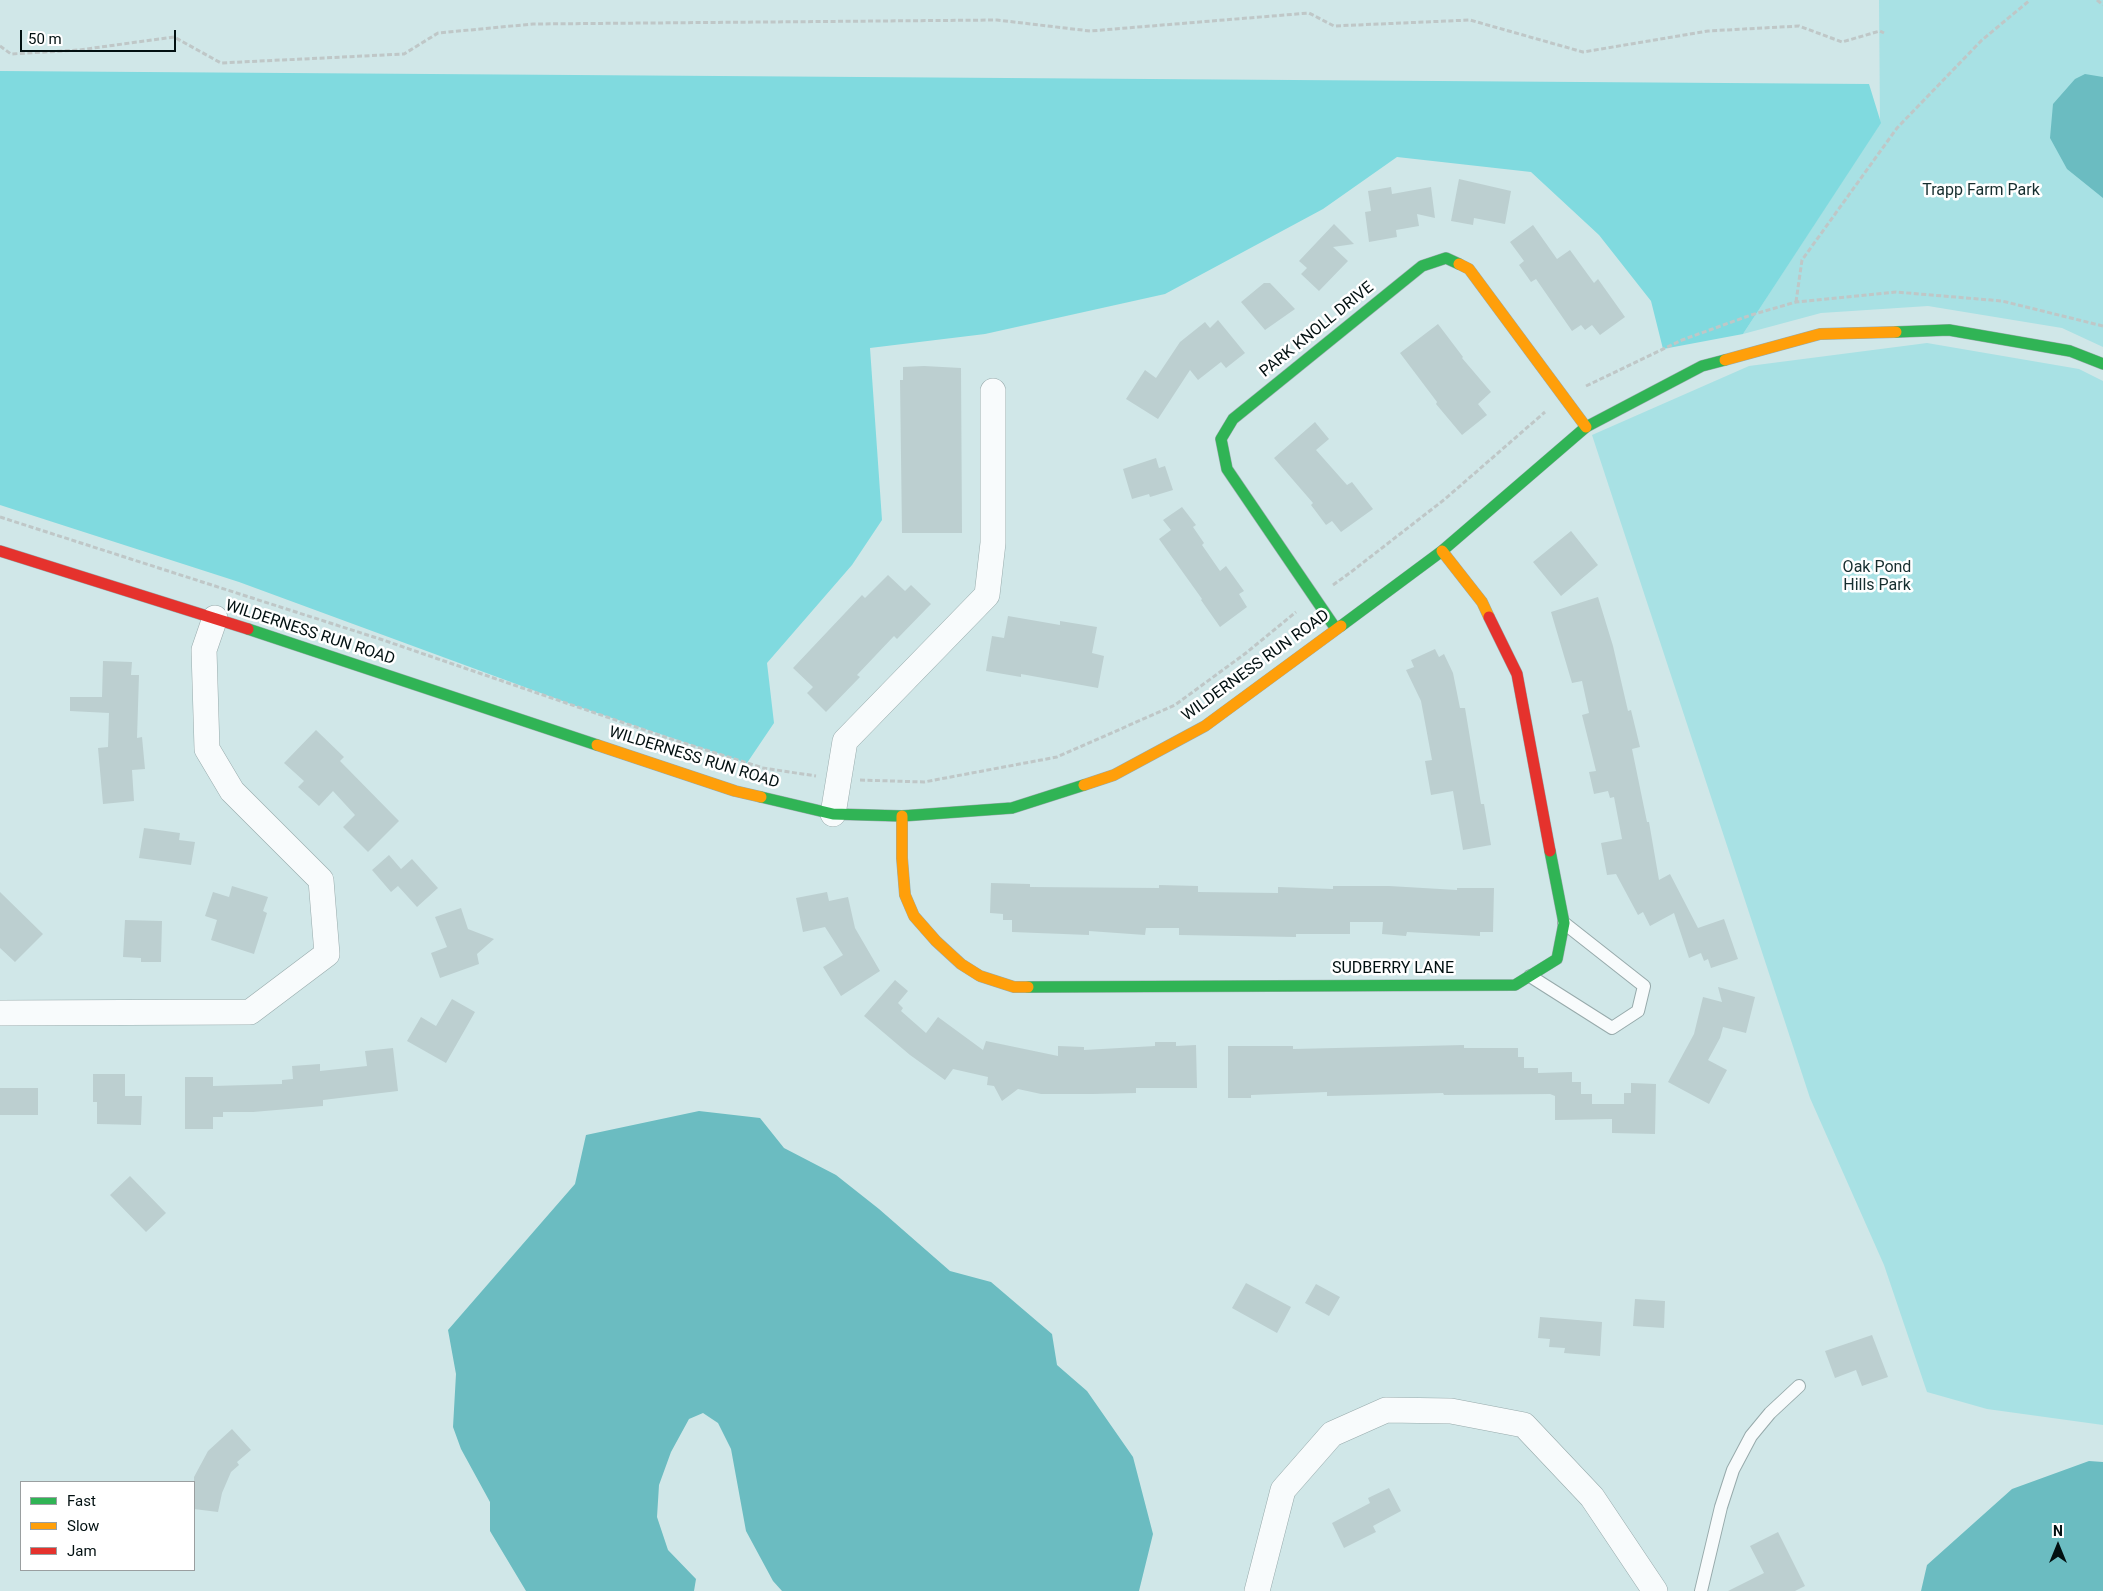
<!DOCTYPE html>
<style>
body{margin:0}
#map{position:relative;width:2103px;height:1591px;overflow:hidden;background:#d0e7e8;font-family:Roboto,sans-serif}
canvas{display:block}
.legend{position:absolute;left:20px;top:1481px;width:175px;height:90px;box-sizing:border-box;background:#fff;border:1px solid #9a9fa0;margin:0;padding:6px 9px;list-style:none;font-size:15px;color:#021011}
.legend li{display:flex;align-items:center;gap:10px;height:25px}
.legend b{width:25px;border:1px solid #9a9fa0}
.north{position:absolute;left:2033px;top:1521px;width:50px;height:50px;-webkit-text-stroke:4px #fff;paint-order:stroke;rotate:0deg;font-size:14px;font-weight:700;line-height:20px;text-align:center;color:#021011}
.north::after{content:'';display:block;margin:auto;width:18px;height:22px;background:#021011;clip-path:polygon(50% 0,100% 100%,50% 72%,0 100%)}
.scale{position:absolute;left:20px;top:30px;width:156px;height:22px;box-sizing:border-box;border:2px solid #021011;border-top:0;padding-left:6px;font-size:15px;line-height:18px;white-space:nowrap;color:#021011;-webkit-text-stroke:4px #fff;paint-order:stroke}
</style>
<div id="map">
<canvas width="2103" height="1591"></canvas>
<ul class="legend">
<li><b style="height:6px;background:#30b455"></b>Fast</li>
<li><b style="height:6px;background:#ff9f0a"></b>Slow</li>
<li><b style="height:6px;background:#e5322d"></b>Jam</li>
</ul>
<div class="north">N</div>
<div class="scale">50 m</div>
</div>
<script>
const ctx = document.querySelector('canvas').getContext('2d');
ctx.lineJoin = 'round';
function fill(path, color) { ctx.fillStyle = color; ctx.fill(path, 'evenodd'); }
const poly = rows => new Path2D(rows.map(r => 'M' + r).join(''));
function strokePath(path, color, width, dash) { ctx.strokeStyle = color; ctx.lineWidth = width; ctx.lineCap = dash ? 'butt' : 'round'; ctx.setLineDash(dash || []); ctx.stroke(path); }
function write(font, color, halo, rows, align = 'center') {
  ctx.font = font + ' Roboto,sans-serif'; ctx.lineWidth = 5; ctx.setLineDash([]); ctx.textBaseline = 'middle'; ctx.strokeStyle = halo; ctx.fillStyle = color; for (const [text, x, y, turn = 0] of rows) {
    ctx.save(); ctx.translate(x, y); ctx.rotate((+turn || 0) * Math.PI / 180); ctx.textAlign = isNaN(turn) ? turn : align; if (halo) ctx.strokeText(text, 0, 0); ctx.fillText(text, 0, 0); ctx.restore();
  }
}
const green = poly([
 [1879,0,2103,0,2103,347,2062,328,1928,306,1821,313,1743,334,1880,123],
 [1927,343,2079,369,2103,381,2103,1425,1987,1409,1927,1392,1884,1265,1810,1098,1592,435,1749,366]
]);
const forest = poly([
 [0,71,1869,84,1881,123,1743,334,1663,349,1651,301,1599,235,1531,172,1397,157,1323,209,1165,294,985,334,870,348,882,520,852,565,767,663,774,723,747,763,576,706,239,582,0,505]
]);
const water = poly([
 [2085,74,2103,77,2103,198,2067,169,2050,138,2053,104,2075,79],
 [699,1111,760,1118,784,1148,836,1175,879,1209,950,1271,991,1282,1052,1334,1057,1365,1087,1391,1133,1457,1153,1534,1139,1591,782,1591,773,1581,746,1531,731,1449,718,1423,703,1413,689,1419,671,1452,659,1485,657,1517,668,1550,696,1579,694,1591,526,1591,490,1531,490,1502,461,1449,453,1427,456,1374,448,1330,575,1184,586,1135],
 [2089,1461,2103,1462,2103,1591,1921,1591,1927,1565,2012,1489]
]);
const building = poly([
 [1459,179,1511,191,1505,224,1474,218,1473,225,1451,221],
 [1391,187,1392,194,1431,187,1435,218,1417,214,1419,226,1396,230,1397,237,1369,242,1365,212,1371,211,1368,191],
 [1334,224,1354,244,1333,247,1348,261,1319,291,1301,274,1307,268,1299,261],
 [1533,225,1557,259,1570,250,1594,283,1598,279,1625,317,1600,335,1592,325,1585,330,1581,325,1572,331,1536,279,1531,282,1519,265,1524,261,1510,242],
 [1264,283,1270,283,1295,309,1265,330,1241,302],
 [1218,320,1245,353,1226,368,1221,362,1198,380,1190,370,1158,419,1126,399,1145,370,1156,378,1180,342,1205,322,1210,328],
 [1438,324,1463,357,1462,358,1491,392,1478,404,1487,415,1462,435,1436,404,1437,402,1400,353],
 [924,366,961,368,962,533,902,533,900,380,903,380,903,367],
 [1315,422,1329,439,1316,450,1347,485,1352,482,1373,509,1341,532,1332,521,1326,525,1311,505,1313,503,1274,458],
 [1156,458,1159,468,1165,466,1173,490,1150,497,1149,494,1132,499,1123,469],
 [1182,507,1196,525,1193,527,1204,543,1202,545,1220,571,1226,566,1244,591,1239,594,1247,607,1220,627,1201,600,1202,599,1159,539,1171,530,1163,520],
 [1571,531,1598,565,1561,596,1533,562],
 [888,575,905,591,911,585,931,604,897,639,894,636,857,675,860,677,826,712,807,693,813,687,793,668,862,595,865,598],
 [1598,597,1613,646,1628,711,1631,710,1640,747,1632,749,1647,822,1649,822,1659,880,1670,874,1698,928,1724,919,1738,959,1711,968,1708,959,1704,961,1701,953,1689,958,1674,913,1650,926,1643,912,1638,915,1616,874,1607,875,1601,843,1622,839,1614,797,1610,798,1608,791,1594,794,1589,772,1596,771,1582,715,1589,713,1582,681,1572,683,1551,612],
 [1008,616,1060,625,1060,621,1097,627,1092,653,1104,656,1098,688,1021,674,1021,677,986,671,992,636,1004,638],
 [1435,649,1439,657,1444,654,1453,673,1460,708,1465,708,1481,804,1484,804,1491,845,1463,850,1453,791,1431,795,1425,761,1432,760,1421,701,1406,670,1414,667,1411,660],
 [103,661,132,662,131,675,139,675,137,738,142,737,145,769,132,770,134,801,103,804,98,748,108,747,109,713,70,711,70,697,102,697],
 [316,730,344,757,340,761,399,821,368,852,343,827,355,815,333,791,319,806,298,787,304,781,284,763],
 [144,828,180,833,179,840,195,842,191,865,139,858],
 [389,855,401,869,412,859,438,888,417,907,398,886,391,892,372,870],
 [991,883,1030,884,1030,887,1159,888,1159,885,1198,886,1198,892,1278,893,1278,887,1333,889,1333,886,1389,886,1457,890,1457,888,1494,888,1493,932,1480,932,1480,936,1407,932,1406,936,1382,934,1383,922,1350,922,1350,934,1296,934,1296,937,1179,935,1179,928,1146,928,1145,935,1089,931,1089,935,1012,932,1012,920,1003,920,1003,914,990,913],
 [232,886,268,897,263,911,267,913,254,954,211,940,217,920,205,916,213,892,229,897],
 [0,892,43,934,15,962,0,948],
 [827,892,829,901,848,897,855,928,880,971,841,996,823,967,843,955,825,927,803,932,796,898],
 [461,908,468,929,494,939,477,954,479,964,440,978,431,953,447,947,435,917],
 [125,920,162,921,161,962,141,962,141,958,123,957],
 [895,980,908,991,898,1003,903,1008,901,1011,926,1033,938,1017,983,1050,986,1041,1058,1056,1058,1046,1084,1047,1084,1050,1155,1046,1155,1042,1176,1042,1176,1046,1196,1045,1197,1088,1136,1088,1136,1093,1093,1094,1041,1094,1018,1089,1002,1101,994,1086,987,1085,988,1077,953,1069,945,1080,910,1055,864,1016],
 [1718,987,1755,997,1746,1033,1723,1027,1720,1038,1708,1060,1727,1070,1709,1104,1668,1082,1694,1034,1703,997,1722,1002],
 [452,999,475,1012,446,1063,407,1041,421,1017,436,1026],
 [1464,1045,1464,1048,1518,1048,1518,1057,1524,1057,1524,1068,1538,1068,1538,1073,1572,1072,1572,1082,1581,1082,1581,1094,1592,1094,1592,1104,1624,1104,1624,1093,1631,1093,1631,1083,1656,1084,1655,1134,1612,1133,1612,1119,1555,1120,1555,1096,1550,1094,1444,1095,1443,1093,1327,1096,1327,1092,1251,1095,1251,1098,1228,1098,1228,1046,1293,1046,1293,1049],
 [393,1048,398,1091,323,1100,323,1106,253,1112,223,1112,223,1117,213,1117,213,1129,185,1129,185,1077,213,1077,213,1086,282,1084,282,1080,293,1079,292,1066,320,1064,320,1071,367,1066,365,1051],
 [93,1074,125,1074,125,1096,142,1096,141,1125,97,1124,97,1102,93,1102],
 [0,1088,38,1088,38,1115,0,1115],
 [130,1176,166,1213,146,1232,110,1195],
 [1246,1283,1291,1307,1277,1333,1232,1308],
 [1316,1284,1340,1297,1329,1316,1305,1303],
 [1635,1299,1665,1301,1664,1328,1633,1326],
 [1540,1317,1602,1322,1600,1356,1564,1353,1565,1348,1549,1347,1550,1339,1538,1338],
 [1872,1335,1888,1377,1862,1386,1856,1370,1835,1378,1825,1351],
 [232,1429,251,1450,237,1462,239,1465,231,1472,222,1493,218,1512,194,1509,194,1477,208,1451],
 [1389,1488,1401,1511,1373,1526,1376,1532,1344,1548,1332,1523,1370,1503,1368,1498],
 [1778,1532,1805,1586,1795,1591,1728,1591,1764,1573,1750,1546]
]);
const path = poly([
 [2097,0,2103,5],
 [0,46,11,54,79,50,174,37,221,63,404,54,438,33,533,24,997,20,1090,31,1309,13,1334,26,1470,20,1583,52,1708,31,1799,26,1842,42,1880,31,1884,33],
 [1796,302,1802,260,1897,128,1982,40,2030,0],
 [1586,386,1682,340,1751,315,1796,302,1896,292,2002,301,2103,326],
 [0,517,383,640,668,738,763,768,816,776],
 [1333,585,1351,572,1445,499,1545,412],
 [860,780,924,782,1057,757,1175,705,1246,653,1296,612]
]);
const lane = poly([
 [1530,976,1612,1028,1638,1011,1644,986,1564,923],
 [1701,1591,1721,1507,1733,1470,1751,1436,1770,1413,1799,1386]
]);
const street = poly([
 [833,814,845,741,987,595,993,543,993,391],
 [0,1013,250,1012,327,954,321,880,232,791,207,749,204,650,215,618],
 [1257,1591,1283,1490,1332,1434,1386,1410,1451,1411,1524,1425,1592,1497,1655,1591]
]);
const fast = poly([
 [1896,332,1949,330,2070,351,2103,364],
 [1341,626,1442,551,1586,427,1702,366,1725,360],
 [248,629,597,745],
 [1336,629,1227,469,1221,439,1233,419,1422,266,1446,258,1459,264],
 [761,797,833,814,902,816,1012,808,1084,785],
 [1028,987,1515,985,1557,959,1564,923,1550,851]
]);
const slow = poly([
 [1459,264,1469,269,1586,427],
 [1725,360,1820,334,1896,332],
 [1442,551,1482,602,1489,617],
 [597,745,735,791,761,797],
 [1084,785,1114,775,1205,726,1341,626],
 [902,816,902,858,905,895,914,916,936,941,961,964,980,976,1014,987,1028,987]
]);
const jam = poly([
 [0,551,248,629],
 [1489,617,1517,674,1550,851]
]);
const parkNames = [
 ["Trapp Farm Park",1981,191],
 ["Oak Pond",1877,568],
 ["Hills Park",1877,586]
];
const streetNames = [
 ["PARK KNOLL DRIVE",1317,330,-39],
 ["WILDERNESS RUN ROAD",310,633,18],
 ["WILDERNESS RUN ROAD",1256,666,-36],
 ["WILDERNESS RUN ROAD",694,758,17],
 ["SUDBERRY LANE",1393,969]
];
fill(green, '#a8e1e4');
fill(forest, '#80dadf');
fill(water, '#6bbcc1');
fill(building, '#bccfd0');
strokePath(lane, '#97aaab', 14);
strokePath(street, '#97aaab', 26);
strokePath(fast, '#97aaab', 12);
strokePath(slow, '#97aaab', 12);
strokePath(jam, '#97aaab', 12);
strokePath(path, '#bfc7c7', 3, [5, 2.5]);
strokePath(lane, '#f8fbfc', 12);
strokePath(street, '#f8fbfc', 25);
strokePath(fast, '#30b455', 11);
strokePath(slow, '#ff9f0a', 11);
strokePath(jam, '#e5322d', 11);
write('16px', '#162e2f', '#fff', parkNames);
write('16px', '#021011', '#fff', streetNames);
</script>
